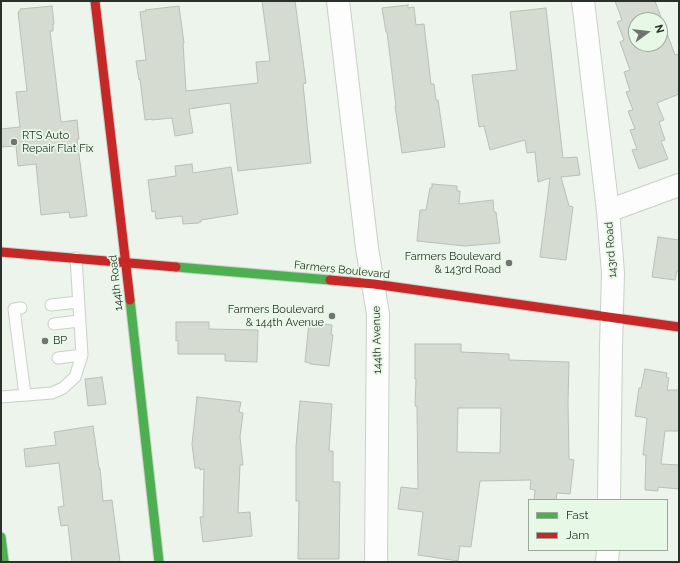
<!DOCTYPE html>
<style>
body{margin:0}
#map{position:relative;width:680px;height:563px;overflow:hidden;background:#ecf4eb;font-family:Raleway,sans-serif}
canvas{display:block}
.frame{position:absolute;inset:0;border:2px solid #2a302a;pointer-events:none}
.legend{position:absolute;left:528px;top:499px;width:140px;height:52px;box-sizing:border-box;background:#e8f8e7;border:1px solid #9ca89b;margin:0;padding:5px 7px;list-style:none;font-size:12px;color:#2a302a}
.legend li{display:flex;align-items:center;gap:8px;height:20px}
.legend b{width:20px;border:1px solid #9ca89b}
.north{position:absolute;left:628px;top:12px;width:40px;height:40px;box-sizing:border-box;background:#e8f8e7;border:1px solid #9ca89b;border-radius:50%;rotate:75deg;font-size:11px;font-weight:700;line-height:16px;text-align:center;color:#2a302a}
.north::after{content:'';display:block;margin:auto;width:14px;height:18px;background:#6e756e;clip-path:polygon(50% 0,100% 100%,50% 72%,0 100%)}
</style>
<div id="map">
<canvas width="680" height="563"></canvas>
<div class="frame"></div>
<ul class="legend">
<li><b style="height:5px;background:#4caf50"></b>Fast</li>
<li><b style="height:5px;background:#c62828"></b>Jam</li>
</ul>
<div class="north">N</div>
</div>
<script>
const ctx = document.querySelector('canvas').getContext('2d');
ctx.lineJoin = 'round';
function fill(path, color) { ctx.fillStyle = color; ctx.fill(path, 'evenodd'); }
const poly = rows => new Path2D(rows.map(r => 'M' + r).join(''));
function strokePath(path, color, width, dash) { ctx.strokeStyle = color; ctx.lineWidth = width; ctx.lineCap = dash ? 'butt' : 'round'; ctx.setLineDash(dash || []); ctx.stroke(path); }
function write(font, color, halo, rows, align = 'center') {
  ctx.font = font + ' Raleway,sans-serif'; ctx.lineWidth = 3.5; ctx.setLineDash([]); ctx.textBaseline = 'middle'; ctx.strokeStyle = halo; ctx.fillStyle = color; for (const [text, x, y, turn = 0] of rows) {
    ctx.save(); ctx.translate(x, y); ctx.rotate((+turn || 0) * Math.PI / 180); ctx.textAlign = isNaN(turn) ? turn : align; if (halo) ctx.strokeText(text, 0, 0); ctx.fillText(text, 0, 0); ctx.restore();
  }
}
const building = poly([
 [262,1,295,1,306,83,303,84,311,163,238,171,230,103,189,109,193,133,175,136,172,118,152,120,152,119,145,120,140,79,139,80,136,61,146,60,140,12,146,11,145,10,179,6,184,43,183,43,186,91,258,83,256,62,270,61,262,1],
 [615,1,655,1,675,55,679,54,679,94,657,103,664,120,659,122,665,140,661,141,668,159,639,169,632,150,637,149,630,130,635,129,628,111,633,110,626,92,630,91,624,72,630,70,620,42,624,40,617,22,622,20,615,1],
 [636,20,660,20,660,44,636,44,636,20],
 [408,5,408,8,414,7,416,25,424,24,431,84,434,84,436,100,438,100,445,147,402,153,395,106,396,106,387,32,386,32,382,8,408,5],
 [52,6,54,24,53,24,53,31,50,31,61,122,77,120,79,139,77,139,87,216,70,218,69,212,41,215,36,164,18,166,16,146,1,147,1,129,20,127,16,92,27,91,18,12,20,11,20,9,52,6],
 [546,8,563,158,577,157,580,175,561,177,569,206,573,207,566,260,540,257,550,178,538,182,535,152,527,153,525,140,490,150,484,126,479,127,472,75,517,70,510,12,546,8],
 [192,164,193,173,231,167,238,214,201,220,201,222,199,222,199,223,183,224,182,216,156,219,155,211,152,212,148,180,176,176,175,166,192,164],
 [432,184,457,186,457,191,460,191,459,204,493,200,494,212,496,212,500,243,465,246,417,241,420,210,426,210,430,188,432,188,432,184],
 [658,237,679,240,679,272,677,271,675,280,652,277,658,237],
 [176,322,209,322,209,329,258,330,257,362,225,361,225,354,178,354,178,340,176,341,176,322],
 [309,322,332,325,331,335,333,335,329,366,310,364,310,363,305,362,309,322],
 [415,344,461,344,461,352,509,354,509,360,569,362,568,402,569,459,574,460,570,494,557,493,556,500,534,500,535,490,530,489,531,480,480,481,471,547,460,546,458,561,418,555,423,512,398,509,401,487,418,489,417,406,415,406,416,379,415,379,415,344],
 [458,408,501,408,500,453,457,452,458,408],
 [645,369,667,373,666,377,669,378,667,390,679,390,679,431,665,431,661,464,679,465,679,489,658,487,658,491,645,490,646,455,643,455,647,418,635,416,639,388,641,388,645,369],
 [102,377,106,404,88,406,85,379,102,377],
 [197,397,241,402,239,412,243,413,240,437,243,465,240,465,238,513,250,512,252,536,203,542,200,517,203,517,204,469,200,470,200,468,195,468,192,444,197,397],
 [300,401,332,404,329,451,333,451,333,482,340,482,339,559,298,559,299,501,296,501,296,446,300,401],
 [93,426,99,468,100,468,103,501,112,500,120,562,72,562,68,525,61,526,58,507,64,506,59,463,26,467,24,449,56,445,54,432,93,426]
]);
const lane = poly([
 [51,305,78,302],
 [21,308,14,309,25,395],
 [54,324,79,321],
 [58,358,82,355],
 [1,397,52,393,63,388,75,377,82,355,76,258]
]);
const street = poly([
 [338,1,367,248,378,314,376,562],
 [583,1,608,211,613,273,611,347,609,500],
 [608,211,679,185],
 [607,562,608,550]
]);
const fast = poly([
 [176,267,330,280],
 [130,300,159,562],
 [1,537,4,562]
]);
const jam = poly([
 [95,1,130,300],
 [1,252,176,267],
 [330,280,374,284,679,327]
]);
const markers = [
 [14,142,4,"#6e756e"],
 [509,263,4,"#6e756e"],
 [332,316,4,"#6e756e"],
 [45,341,4,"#6e756e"]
];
const poiNames = [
 ["RTS Auto",22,136],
 ["Repair Flat Fix",22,149],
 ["Farmers Boulevard",501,257,"right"],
 ["& 143rd Road",501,270,"right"],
 ["Farmers Boulevard",324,310,"right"],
 ["& 144th Avenue",324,323,"right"],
 ["BP",53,341]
];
const streetNames = [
 ["143rd Road",611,250,-94],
 ["Farmers Boulevard",342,270,6],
 ["144th Road",116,283,-96],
 ["144th Avenue",377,340,-91]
];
fill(building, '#d5dbd0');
strokePath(building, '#babfb7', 1);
strokePath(lane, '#c9d0c9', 13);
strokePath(street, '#c9d0c9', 24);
strokePath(fast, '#c9d0c9', 11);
strokePath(jam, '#c9d0c9', 11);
strokePath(lane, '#fcfdfc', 11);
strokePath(street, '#fcfdfc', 22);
strokePath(fast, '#4caf50', 9);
strokePath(jam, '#c62828', 9);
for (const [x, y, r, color] of markers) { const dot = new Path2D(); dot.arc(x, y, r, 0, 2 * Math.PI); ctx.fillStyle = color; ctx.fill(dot); strokePath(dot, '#e8f8e7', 1.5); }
write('11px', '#2a302a', '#e8f8e7', poiNames, 'left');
write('11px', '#2a302a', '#e8f8e7', streetNames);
</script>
